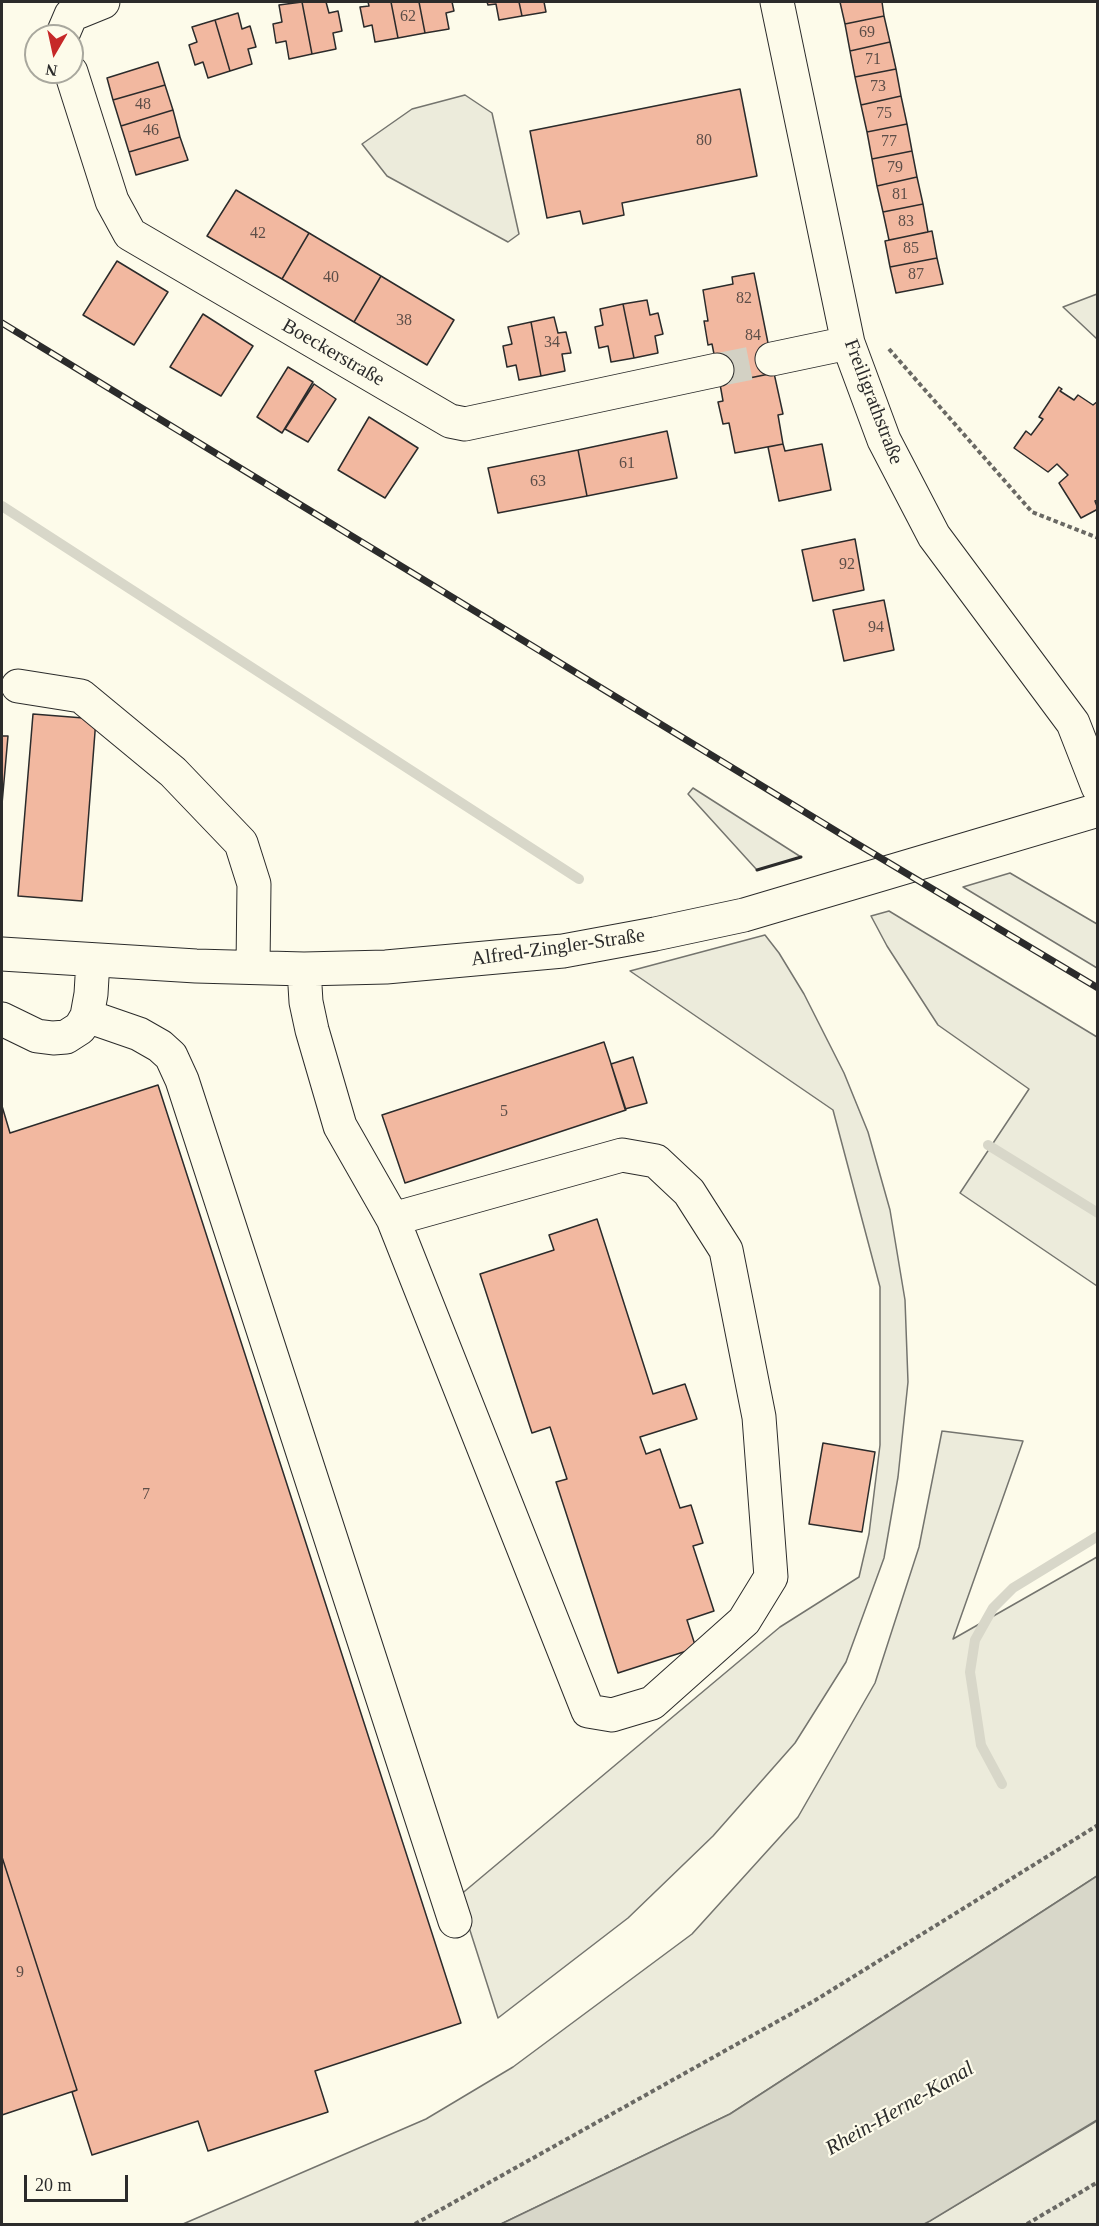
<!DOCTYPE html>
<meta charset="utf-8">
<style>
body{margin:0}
#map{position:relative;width:1099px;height:2226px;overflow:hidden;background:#fdfbea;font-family:"Times New Roman",serif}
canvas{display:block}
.frame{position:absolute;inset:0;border:3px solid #2b2b2b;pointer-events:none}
.north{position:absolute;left:24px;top:24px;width:60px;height:60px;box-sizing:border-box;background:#fdfbea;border:2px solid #a9a89e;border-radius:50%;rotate:189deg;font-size:16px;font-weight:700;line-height:24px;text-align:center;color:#2b2b2b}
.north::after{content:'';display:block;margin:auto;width:21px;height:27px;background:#c62828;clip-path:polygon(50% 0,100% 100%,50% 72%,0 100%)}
.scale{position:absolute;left:24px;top:2175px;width:104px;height:27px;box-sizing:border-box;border:3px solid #2b2b2b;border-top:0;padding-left:8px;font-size:18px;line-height:21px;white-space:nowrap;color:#2b2b2b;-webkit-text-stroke:4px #fdfbea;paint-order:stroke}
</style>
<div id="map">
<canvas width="1099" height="2226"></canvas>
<div class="frame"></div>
<div class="north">N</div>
<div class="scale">20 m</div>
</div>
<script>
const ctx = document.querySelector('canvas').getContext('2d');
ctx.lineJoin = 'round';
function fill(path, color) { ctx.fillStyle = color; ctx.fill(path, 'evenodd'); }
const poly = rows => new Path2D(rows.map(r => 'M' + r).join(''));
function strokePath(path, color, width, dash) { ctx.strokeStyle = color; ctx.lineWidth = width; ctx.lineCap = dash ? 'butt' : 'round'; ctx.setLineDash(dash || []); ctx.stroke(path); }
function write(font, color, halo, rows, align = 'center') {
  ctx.font = font + ' "Times New Roman",serif'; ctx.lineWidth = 4.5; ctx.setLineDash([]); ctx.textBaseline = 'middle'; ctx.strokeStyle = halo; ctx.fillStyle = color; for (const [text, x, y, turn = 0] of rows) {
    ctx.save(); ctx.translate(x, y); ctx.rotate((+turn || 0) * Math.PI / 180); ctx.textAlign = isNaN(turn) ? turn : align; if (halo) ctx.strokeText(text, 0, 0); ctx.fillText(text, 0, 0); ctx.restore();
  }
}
const green = poly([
 [465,95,492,113,519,234,508,242,387,176,362,144,412,109,465,95],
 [1097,294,1098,294,1097,339,1063,307,1097,294],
 [693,788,801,857,757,870,688,794,693,788],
 [1010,873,1097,924,1097,968,963,887,1010,873],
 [889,911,1097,1037,1097,1286,960,1193,1029,1089,938,1025,887,946,871,916,889,911],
 [765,935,779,953,804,994,844,1073,868,1132,890,1210,905,1300,908,1382,898,1477,884,1558,846,1662,795,1743,713,1836,628,1918,498,2018,459,1896,780,1627,859,1577,869,1534,880,1445,880,1287,833,1110,630,971,765,935],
 [942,1431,1023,1441,953,1639,1097,1557,1097,1876,730,2114,501,2224,183,2224,426,2119,513,2067,692,1934,798,1817,875,1683,919,1547,942,1431],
 [1097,2120,1097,2224,924,2224,1095,2122,1097,2120]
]);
const water = poly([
 [1097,1876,1097,2120,930,2221,924,2224,501,2224,730,2114,1097,1876]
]);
const stream = poly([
 [2,506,579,879],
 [988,1145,1098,1213],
 [1002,1784,981,1745,970,1672,975,1640,993,1608,1013,1588,1098,1536]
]);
const building = poly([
 [302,2,326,2,329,13,338,11,342,31,333,33,336,49,312,54,302,2],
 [302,2,312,54,289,59,286,41,276,43,273,24,282,22,279,5,302,2],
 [368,2,391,2,398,38,375,42,372,25,364,27,360,7,369,6,368,2],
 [391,2,419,2,425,33,398,38,391,2],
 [419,2,452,2,454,11,446,13,449,29,425,33,419,2],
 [487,2,519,2,522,16,499,20,496,4,488,5,487,2],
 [519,2,544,2,546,12,522,16,519,2],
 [840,2,882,2,884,16,845,24,840,2],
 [238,13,242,29,250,26,256,47,248,49,252,64,230,71,215,20,238,13],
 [884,16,890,42,850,51,845,24,884,16],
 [215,20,230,71,208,78,203,62,195,65,189,45,197,42,192,27,215,20],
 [890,42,896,69,855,77,850,51,890,42],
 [158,62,165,85,113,100,107,78,158,62],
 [896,69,901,96,861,105,855,77,896,69],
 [165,85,173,110,121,126,113,100,165,85],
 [740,89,757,176,622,203,624,215,583,224,580,211,547,218,530,131,740,89],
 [901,96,907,124,867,132,861,105,901,96],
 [173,110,180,137,129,152,121,126,173,110],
 [907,124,912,151,872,159,867,132,907,124],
 [180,137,188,160,136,175,129,152,180,137],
 [912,151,917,177,877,186,872,159,912,151],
 [917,177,923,204,883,212,877,186,917,177],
 [236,190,309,233,282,279,207,236,236,190],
 [923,204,928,232,889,240,883,212,923,204],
 [932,231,937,258,890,267,885,241,932,231],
 [309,233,381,276,354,322,282,279,309,233],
 [937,258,943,284,896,293,890,267,937,258],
 [117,261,168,292,134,345,83,315,117,261],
 [754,273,774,373,720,384,712,344,708,345,704,321,708,321,703,290,733,284,732,277,754,273],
 [381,276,454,320,427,365,354,322,381,276],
 [647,300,650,315,658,313,663,334,655,336,658,353,634,358,623,304,647,300],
 [623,304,634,358,611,362,608,346,599,348,595,327,603,325,600,309,623,304],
 [203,314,253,346,221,396,170,367,203,314],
 [554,317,558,333,566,332,571,353,562,354,565,371,541,376,531,322,554,317],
 [531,322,541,376,519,380,516,365,507,367,503,346,512,344,508,327,531,322],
 [288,367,313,382,282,433,257,417,288,367],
 [774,373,783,414,778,415,783,444,735,453,729,423,723,424,718,402,723,401,720,384,774,373],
 [314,384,336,399,308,442,285,429,314,384],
 [1059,387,1062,389,1060,391,1074,400,1078,395,1093,405,1098,401,1098,500,1095,501,1098,509,1081,518,1059,483,1068,475,1057,464,1048,472,1014,448,1026,431,1031,435,1043,419,1039,417,1059,387],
 [369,417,418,448,385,498,338,470,369,417],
 [667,431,677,478,587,496,578,450,667,431],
 [783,444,785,451,822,444,831,490,779,501,768,447,783,444],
 [578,450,587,496,498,513,488,468,578,450],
 [855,539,864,590,813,601,802,550,855,539],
 [884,600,894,650,844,661,833,610,884,600],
 [33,714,96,719,82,901,18,896,33,714],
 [2,736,8,736,2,804,2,736],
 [604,1042,626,1110,405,1183,382,1115,604,1042],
 [633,1057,647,1103,625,1109,611,1064,633,1057],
 [158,1085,461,2023,315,2071,328,2112,208,2151,198,2121,92,2155,72,2092,77,2090,2,1857,2,1106,10,1133,158,1085],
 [597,1219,653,1394,685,1384,697,1419,640,1437,646,1454,660,1449,680,1508,691,1505,703,1543,693,1546,714,1611,687,1620,696,1648,618,1673,556,1482,567,1479,550,1427,532,1433,480,1274,554,1250,549,1235,597,1219],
 [823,1443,875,1452,862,1532,809,1524,823,1443],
 [2,1857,77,2090,2,2115,2,1857]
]);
const minorTunnel = poly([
 [717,370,772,359]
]);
const path = poly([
 [889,349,1032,512,1098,538],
 [415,2224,814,2001,1098,1825],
 [1027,2224,1098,2182]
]);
const minor = poly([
 [777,2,848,343,884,440,934,536,1073,723,1098,787],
 [62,36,71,15,103,2],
 [71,72,112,201,130,234,450,421,465,424,717,370],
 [772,359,848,343],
 [18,686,81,696,173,772,241,843,254,884,253,967],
 [2,954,196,966,304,969,386,967,563,951,655,934,744,915,1098,810],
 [304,969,306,1002,312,1030,340,1126,393,1219,588,1711,612,1715,652,1703,744,1621,771,1577,759,1417,726,1250,689,1192,656,1161,622,1155,393,1219],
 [87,1016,139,1034,160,1046,171,1056,182,1080,455,1921],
 [2,1019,37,1036,53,1038,66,1037,80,1028,87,1016,91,994,93,960]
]);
const rail = poly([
 [2,323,854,842,1098,988]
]);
const wall = poly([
 [757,870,801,857]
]);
const numberNames = [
 ["62",408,17],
 ["69",867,33],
 ["71",873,60],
 ["73",878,87],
 ["48",143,105],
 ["75",884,114],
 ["46",151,131],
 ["80",704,141],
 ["77",889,142],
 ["79",895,168],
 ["81",900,195],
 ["83",906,222],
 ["42",258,234],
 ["85",911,249],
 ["87",916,275],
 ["40",331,278],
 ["82",744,299],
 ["38",404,321],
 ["84",753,336],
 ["34",552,343],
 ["61",627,464],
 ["63",538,482],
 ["92",847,565],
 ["94",876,628],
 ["5",504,1112],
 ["7",146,1495],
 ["9",20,1973]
];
const streetNames = [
 ["Boeckerstraße",333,353,30],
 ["Freiligrathstraße",873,402,69],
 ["Alfred-Zingler-Straße",558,948,-8]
];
const waterNames = [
 ["Rhein-Herne-Kanal",900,2109,-30]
];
fill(green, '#ecebdb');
strokePath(green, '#74746e', 1.5);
fill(water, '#d8d7c9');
strokePath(water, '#74746e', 1.5);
strokePath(stream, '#d8d7c9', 10);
fill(building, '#f2b8a0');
strokePath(building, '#2b2b2b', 1.5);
strokePath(minorTunnel, '#d3d1c4', 33, [33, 16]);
strokePath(minor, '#2b2b2b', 35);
strokePath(path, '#6a6964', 4, [4.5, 3]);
strokePath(minor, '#fdfbea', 33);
strokePath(rail, '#2b2b2b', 7);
strokePath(rail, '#fdfbea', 4.5, [14]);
strokePath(wall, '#2b2b2b', 3);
write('16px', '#5d4e48', null, numberNames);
write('20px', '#2b2b2b', '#fdfbea', streetNames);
write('italic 21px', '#2b2b2b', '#fdfbea', waterNames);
</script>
